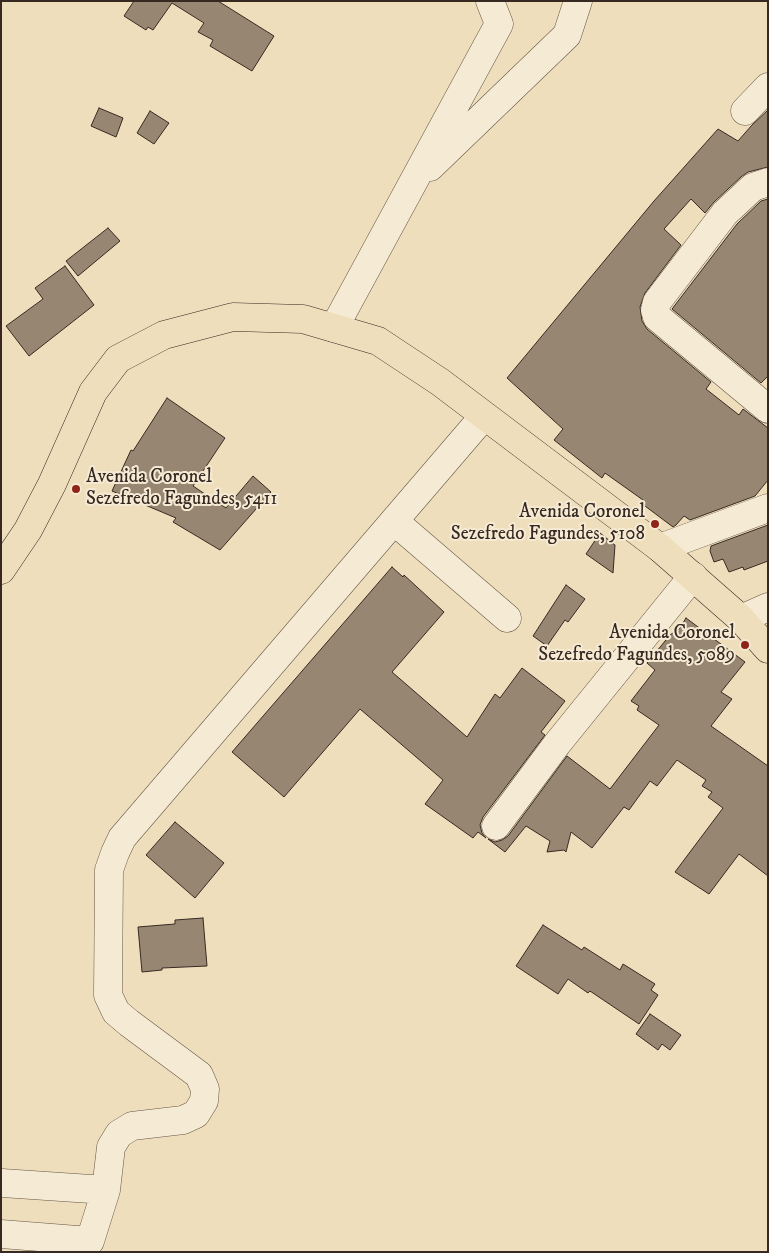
<!DOCTYPE html>
<style>
body{margin:0}
#map{position:relative;width:769px;height:1253px;overflow:hidden;background:#efdebc;font-family:"IM FELL DW Pica",serif}
canvas{display:block}
.frame{position:absolute;inset:0;border:2px solid #372922;pointer-events:none}
</style>
<div id="map">
<canvas width="769" height="1253"></canvas>
<div class="frame"></div>
</div>
<script>
const ctx = document.querySelector('canvas').getContext('2d');
ctx.lineJoin = 'round';
function fill(path, color) { ctx.fillStyle = color; ctx.fill(path, 'evenodd'); }
const poly = rows => new Path2D(rows.map(r => 'M' + r).join(''));
function strokePath(path, color, width, dash) { ctx.strokeStyle = color; ctx.lineWidth = width; ctx.lineCap = dash ? 'butt' : 'round'; ctx.setLineDash(dash || []); ctx.stroke(path); }
function write(font, color, halo, rows, align = 'center') {
  ctx.font = font + ' "IM FELL DW Pica",serif'; ctx.lineWidth = 4; ctx.setLineDash([]); ctx.textBaseline = 'middle'; ctx.strokeStyle = halo; ctx.fillStyle = color; for (const [text, x, y, turn = 0] of rows) {
    ctx.save(); ctx.translate(x, y); ctx.rotate((+turn || 0) * Math.PI / 180); ctx.textAlign = isNaN(turn) ? turn : align; if (halo) ctx.strokeText(text, 0, 0); ctx.fillText(text, 0, 0); ctx.restore();
  }
}
const building = poly([
 [134,1,218,1,274,36,252,71,210,46,213,40,198,32,204,23,172,3,153,30,148,27,146,30,124,16,134,1],
 [99,108,123,118,116,137,91,126,99,108],
 [768,110,768,167,748,172,742,176,714,202,705,213,691,199,664,229,681,245,645,293,640,307,642,321,647,329,711,382,706,389,739,415,743,409,768,428,768,480,755,496,690,520,684,516,676,525,673,527,641,503,643,500,605,473,602,478,554,440,563,429,507,378,654,201,718,129,738,141,752,125,768,110],
 [150,111,169,123,154,144,137,133,150,111],
 [768,199,768,376,761,383,672,309,737,224,761,201,768,199],
 [108,228,120,241,78,276,66,261,108,228],
 [65,266,94,305,29,356,6,326,43,299,35,288,65,266],
 [167,398,225,438,193,486,226,508,253,476,271,492,220,550,173,522,176,518,112,491,131,450,133,451,167,398],
 [768,525,768,561,744,570,743,567,729,572,723,559,714,562,710,551,711,546,768,525],
 [600,533,615,545,613,573,586,554,600,533],
 [392,567,403,577,404,575,444,612,392,672,467,737,495,694,500,698,522,668,565,701,541,732,545,735,483,817,480,825,482,833,486,838,478,832,473,838,425,804,443,780,360,709,284,797,232,752,392,567],
 [566,585,585,599,568,622,565,620,547,646,533,636,566,585],
 [686,618,745,662,721,692,732,699,711,726,768,766,768,876,739,854,709,894,675,872,723,808,708,797,712,792,702,786,706,780,677,760,657,786,650,781,629,810,624,807,592,848,571,832,566,852,564,850,547,852,550,841,526,826,505,852,488,839,495,842,502,840,508,836,567,756,610,789,659,725,637,710,639,706,631,701,655,670,647,663,670,635,680,628,686,618],
 [175,822,224,863,195,898,146,855,175,822],
 [203,918,207,966,162,968,162,970,142,972,138,927,175,924,175,920,203,918],
 [543,925,582,950,584,947,620,970,623,964,655,984,651,990,658,995,639,1024,590,991,588,993,568,979,558,994,516,966,543,925],
 [650,1014,681,1035,670,1050,662,1044,658,1050,636,1034,650,1014]
]);
const minor = poly([
 [745,111,768,87],
 [430,167,567,35,578,1],
 [768,182,753,187,725,213,657,302,655,310,657,317,768,409],
 [334,328,499,24,490,1],
 [394,521,507,618],
 [660,548,768,508],
 [741,619,768,607],
 [496,826,557,744,693,576],
 [2,1183,106,1190],
 [1,1234,90,1241],
 [82,1252,90,1241,106,1190,111,1147,119,1134,132,1126,183,1120,196,1114,204,1101,205,1089,199,1075,129,1023,116,1012,108,995,109,870,115,853,122,838,484,416]
]);
const major = poly([
 [1,570,28,530,52,484,93,392,118,359,164,335,233,317,303,319,378,341,440,382,660,548,741,619,768,649]
]);
const markers = [
 [76,489,5,"#8f2418"],
 [655,524,5,"#8f2418"],
 [745,645,5,"#8f2418"]
];
const poiNames = [
 ["Avenida Coronel",86,478,"left"],
 ["Sezefredo Fagundes, 5411",86,500,"left"],
 ["Avenida Coronel",645,513],
 ["Sezefredo Fagundes, 5108",645,535],
 ["Avenida Coronel",735,634],
 ["Sezefredo Fagundes, 5089",735,656]
];
fill(building, '#978772');
strokePath(building, '#372922', 1);
strokePath(minor, '#655648', 29);
strokePath(major, '#372922', 29);
strokePath(minor, '#f5ead3', 28);
strokePath(major, '#efdebc', 28);
for (const [x, y, r, color] of markers) { const dot = new Path2D(); dot.arc(x, y, r, 0, 2 * Math.PI); ctx.fillStyle = color; ctx.fill(dot); strokePath(dot, '#f5ead3', 2); }
write('19px', '#372922', '#f5ead3', poiNames, 'right');
</script>
